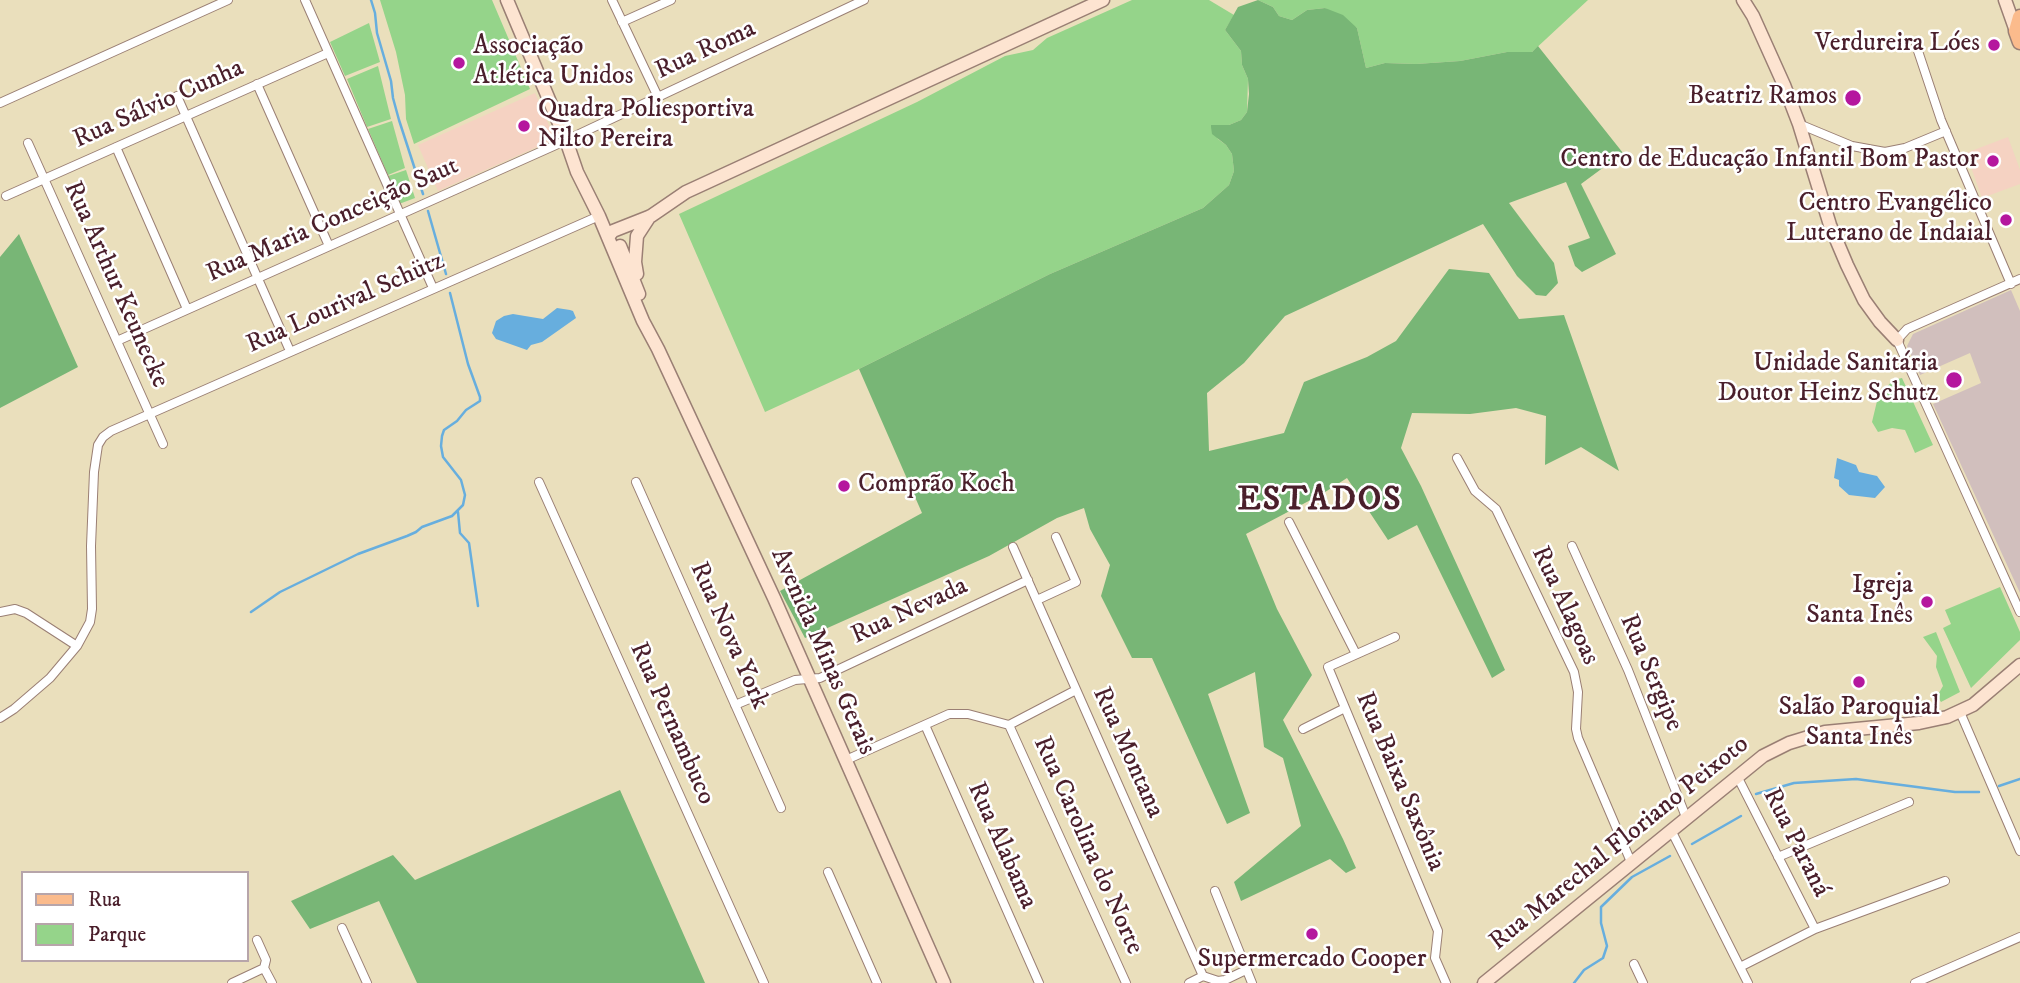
<!DOCTYPE html>
<meta charset="utf-8">
<style>
body{margin:0}
#map{position:relative;width:2020px;height:983px;overflow:hidden;background:#eadfbc;font-family:"IM FELL DW Pica",serif}
canvas{display:block}
.legend{position:absolute;left:21px;top:871px;width:228px;height:91px;box-sizing:border-box;background:#fff;border:2px solid #b7a5aa;margin:0;padding:9px 12px;list-style:none;font-size:21px;color:#4a1f2b}
.legend li{display:flex;align-items:center;gap:14px;height:35px}
.legend b{width:35px;border:2px solid #b7a5aa}
</style>
<div id="map">
<canvas width="2020" height="983"></canvas>
<ul class="legend">
<li><b style="height:9px;background:#fbbb8c"></b>Rua</li>
<li><b style="height:19px;background:#95d48a"></b>Parque</li>
</ul>
</div>
<script>
const ctx = document.querySelector('canvas').getContext('2d');
ctx.lineJoin = 'round';
function fill(path, color) { ctx.fillStyle = color; ctx.fill(path, 'evenodd'); }
const poly = rows => new Path2D(rows.map(r => 'M' + r).join(''));
function strokePath(path, color, width, dash) { ctx.strokeStyle = color; ctx.lineWidth = width; ctx.lineCap = dash ? 'butt' : 'round'; ctx.setLineDash(dash || []); ctx.stroke(path); }
function write(font, color, halo, rows, align = 'center') {
  ctx.font = font + ' "IM FELL DW Pica",serif'; ctx.lineWidth = 5; ctx.setLineDash([]); ctx.textBaseline = 'middle'; ctx.strokeStyle = halo; ctx.fillStyle = color; for (const [text, x, y, turn = 0] of rows) {
    ctx.save(); ctx.translate(x, y); ctx.rotate((+turn || 0) * Math.PI / 180); ctx.textAlign = isNaN(turn) ? turn : align; if (halo) ctx.strokeText(text, 0, 0); ctx.fillText(text, 0, 0); ctx.restore();
  }
}
const built = poly([
 [535,93,555,139,438,191,418,145],
 [2008,137,2020,170,2020,184,1982,198,1966,153]
]);
const industrial = poly([
 [2011,290,2020,311,2020,593,1933,404,1981,383,1970,353,1920,375,1907,346,1913,334]
]);
const green = poly([
 [380,0,492,0,530,89,414,144,406,119,405,95,396,52],
 [1132,0,1209,0,1234,15,1225,30,1241,51,1242,65,1248,79,1247,112,1241,120,1229,125,1211,125,1218,139,1226,145,1232,154,1234,171,1229,185,1203,208,1050,274,859,369,765,412,679,214,917,102,1005,56,1033,50,1047,38],
 [1258,0,1588,0,1532,52,1507,52,1460,61,1416,64,1385,63,1366,68,1357,28,1325,8,1307,10,1292,20,1279,16,1273,7],
 [369,23,380,62,345,76,330,42],
 [378,66,391,119,367,127,347,79],
 [392,121,405,168,388,175,368,129],
 [406,170,415,198,399,204,388,176],
 [1902,378,1933,445,1915,453,1905,430,1892,428,1878,432,1872,422,1878,397,1893,380],
 [2000,587,2020,632,2020,640,1971,688,1943,628,1951,624,1945,610],
 [1936,632,1960,692,1941,702,1937,696,1943,686,1936,667,1937,656,1923,637]
]);
const forest = poly([
 [1258,0,1273,7,1279,16,1292,20,1307,10,1325,8,1343,15,1357,28,1366,68,1385,63,1416,64,1460,61,1507,52,1532,52,1538,46,1623,153,1581,184,1616,254,1582,272,1575,266,1568,246,1590,238,1566,182,1509,203,1554,263,1558,283,1546,296,1536,295,1517,276,1483,224,1285,316,1244,363,1207,393,1209,451,1284,433,1304,382,1367,357,1396,341,1449,269,1489,273,1519,319,1564,315,1619,471,1581,447,1545,465,1546,416,1516,408,1470,414,1412,413,1401,448,1421,486,1505,670,1492,678,1417,525,1388,540,1347,478,1322,494,1246,534,1277,609,1312,675,1283,720,1343,839,1356,868,1346,873,1330,859,1241,901,1234,882,1301,826,1283,758,1264,747,1255,672,1208,694,1250,813,1227,824,1152,658,1132,658,1101,596,1110,565,1090,529,1084,508,1057,518,989,556,805,638,780,591,922,513,859,369,1050,274,1203,208,1229,185,1234,171,1232,154,1226,145,1212,134,1211,127,1211,125,1229,125,1241,120,1247,112,1249,94,1248,79,1242,65,1241,51,1225,30,1238,7],
 [19,234,78,367,0,408,0,257],
 [620,790,705,983,417,983,379,901,310,929,291,901,393,855,415,880]
]);
const water = poly([
 [557,308,570,310,573,311,576,318,542,342,531,345,527,350,496,339,492,333,496,321,504,316,513,314,543,319],
 [1837,458,1856,465,1859,472,1877,476,1885,487,1875,498,1849,495,1839,486,1839,480,1834,478]
]);
const stream = poly([
 [371,0,375,13,377,33,391,81,393,98,399,120,423,194],
 [428,211,446,274],
 [458,512,460,533,469,543,478,606],
 [251,612,280,592,358,554,407,536,416,532,422,527,452,516,463,505,465,495,461,480,443,457,441,446,442,436,444,430,457,421,466,410,480,401,480,397,468,364,450,293],
 [1999,786,2020,779],
 [1756,794,1794,783,1856,779,1955,792,1979,792],
 [1692,844,1741,816],
 [1574,983,1584,970,1603,958,1607,946,1601,923,1601,907,1632,877,1670,856]
]);
const street = poly([
 [305,0,433,288],
 [612,0,658,97],
 [622,22,671,0],
 [1916,45,1941,120,2011,284],
 [257,84,329,246],
 [177,96,290,351],
 [0,103,228,0],
 [1799,124,1852,146,1885,152,1905,148,1946,131],
 [28,143,163,444],
 [116,147,187,309],
 [6,196,328,53],
 [2020,279,1907,329,1897,340,2020,612],
 [117,341,558,144,864,0],
 [1457,458,1475,491,1496,509,1574,672,1578,692,1576,729,1578,738,1631,862],
 [539,482,764,983],
 [636,482,781,808],
 [1289,522,1356,654],
 [1572,546,1628,670,1686,817],
 [1013,547,1203,976],
 [1037,600,1076,582,1056,537],
 [0,612,15,609,26,613,77,646],
 [1395,637,1328,667,1438,931,1435,958,1446,983],
 [735,705,795,680,820,678,1028,580],
 [1960,712,2020,851],
 [0,718,14,709,50,678,77,646,90,622,92,609,91,546,94,472,98,445,103,437,111,431,599,216],
 [925,725,1039,983],
 [1009,725,1126,983],
 [1303,729,1345,708],
 [846,760,949,714,968,714,1009,725,1076,690],
 [1737,776,1815,929],
 [1671,830,1748,983],
 [1778,857,1909,802],
 [828,872,877,983],
 [1215,891,1252,983],
 [342,928,367,983],
 [257,940,266,960,264,968],
 [1634,964,1643,983],
 [1740,967,1815,929,1945,881],
 [264,968,272,983],
 [232,983,264,968],
 [1189,983,1203,976,1218,981,1225,980,1246,970],
 [1915,983,2020,937]
]);
const secondary = poly([
 [507,0,566,140,577,172,599,216,643,321,658,349,774,598,944,983],
 [1743,0,1753,16,1784,85,1799,124,1830,225,1847,265,1864,300,1880,322,1897,340],
 [2005,0,2016,31],
 [608,237,613,231,651,216,686,192,1103,0],
 [620,246,639,294],
 [637,274,635,262,637,236,650,216],
 [1484,983,1763,756,1789,743,1825,732,1919,723,1947,717,1973,705,2020,665]
]);
const primary = poly([
 [2020,17,2016,31,2020,42]
]);
const markers = [
 [1994,45,7,"#b5179e"],
 [459,63,7,"#b5179e"],
 [1853,98,9,"#b5179e"],
 [524,126,7,"#b5179e"],
 [1993,161,7,"#b5179e"],
 [2006,220,7,"#b5179e"],
 [1954,380,9,"#b5179e"],
 [844,486,7,"#b5179e"],
 [1927,602,7,"#b5179e"],
 [1859,682,7,"#b5179e"],
 [1312,934,7,"#b5179e"]
];
const poiNames = [
 ["Verdureira Lóes",1980,45],
 ["Associação",473,48,"left"],
 ["Atlética Unidos",473,78,"left"],
 ["Beatriz Ramos",1837,98],
 ["Quadra Poliesportiva",538,111,"left"],
 ["Nilto Pereira",538,141,"left"],
 ["Centro de Educação Infantil Bom Pastor",1979,161],
 ["Centro Evangélico",1992,205],
 ["Luterano de Indaial",1992,235],
 ["Unidade Sanitária",1938,365],
 ["Doutor Heinz Schutz",1938,395],
 ["Comprão Koch",858,486,"left"],
 ["Igreja",1913,587],
 ["Santa Inês",1913,617],
 ["Salão Paroquial",1859,709,"center"],
 ["Santa Inês",1859,739,"center"],
 ["Supermercado Cooper",1312,961,"center"]
];
const streetNames = [
 ["Rua Roma",706,51,-25],
 ["Rua Sálvio Cunha",159,105,-24],
 ["Rua Maria Conceição Saut",333,221,-24],
 ["Rua Arthur Keunecke",115,285,66],
 ["Rua Lourival Schütz",346,304,-24],
 ["Rua Alagoas",1564,606,65],
 ["Rua Nevada",910,612,-25],
 ["Rua Nova York",728,636,66],
 ["Avenida Minas Gerais",822,652,66],
 ["Rua Sergipe",1650,673,67],
 ["Rua Pernambuco",671,724,66],
 ["Rua Montana",1127,753,66],
 ["Rua Baixa Saxônia",1399,782,67],
 ["Rua Paraná",1795,843,63],
 ["Rua Marechal Floriano Peixoto",1620,844,-39],
 ["Rua Alabama",1001,846,66],
 ["Rua Carolina do Norte",1087,846,66]
];
const districtNames = [
 ["ESTADOS",1320,502]
];
fill(built, '#f5d2c2');
fill(industrial, '#d1bfbd');
fill(green, '#95d48a');
fill(forest, '#78b676');
fill(water, '#67aede');
strokePath(stream, '#67aede', 2.5);
strokePath(street, '#9a7f74', 10);
strokePath(secondary, '#9a7f74', 15);
strokePath(primary, '#9a7f74', 17);
strokePath(street, '#fff', 8);
strokePath(secondary, '#fde4d1', 12);
strokePath(primary, '#fbbb8c', 14);
for (const [x, y, r, color] of markers) { const dot = new Path2D(); dot.arc(x, y, r, 0, 2 * Math.PI); ctx.fillStyle = color; ctx.fill(dot); strokePath(dot, '#fff', 2.5); }
write('26px', '#4a1f2b', '#fff', poiNames, 'right');
write('26px', '#4a1f2b', '#fff', streetNames);
ctx.letterSpacing = '2px';
write('bold 33px', '#4a1f2b', '#fff', districtNames);
ctx.letterSpacing = '0px';
</script>
